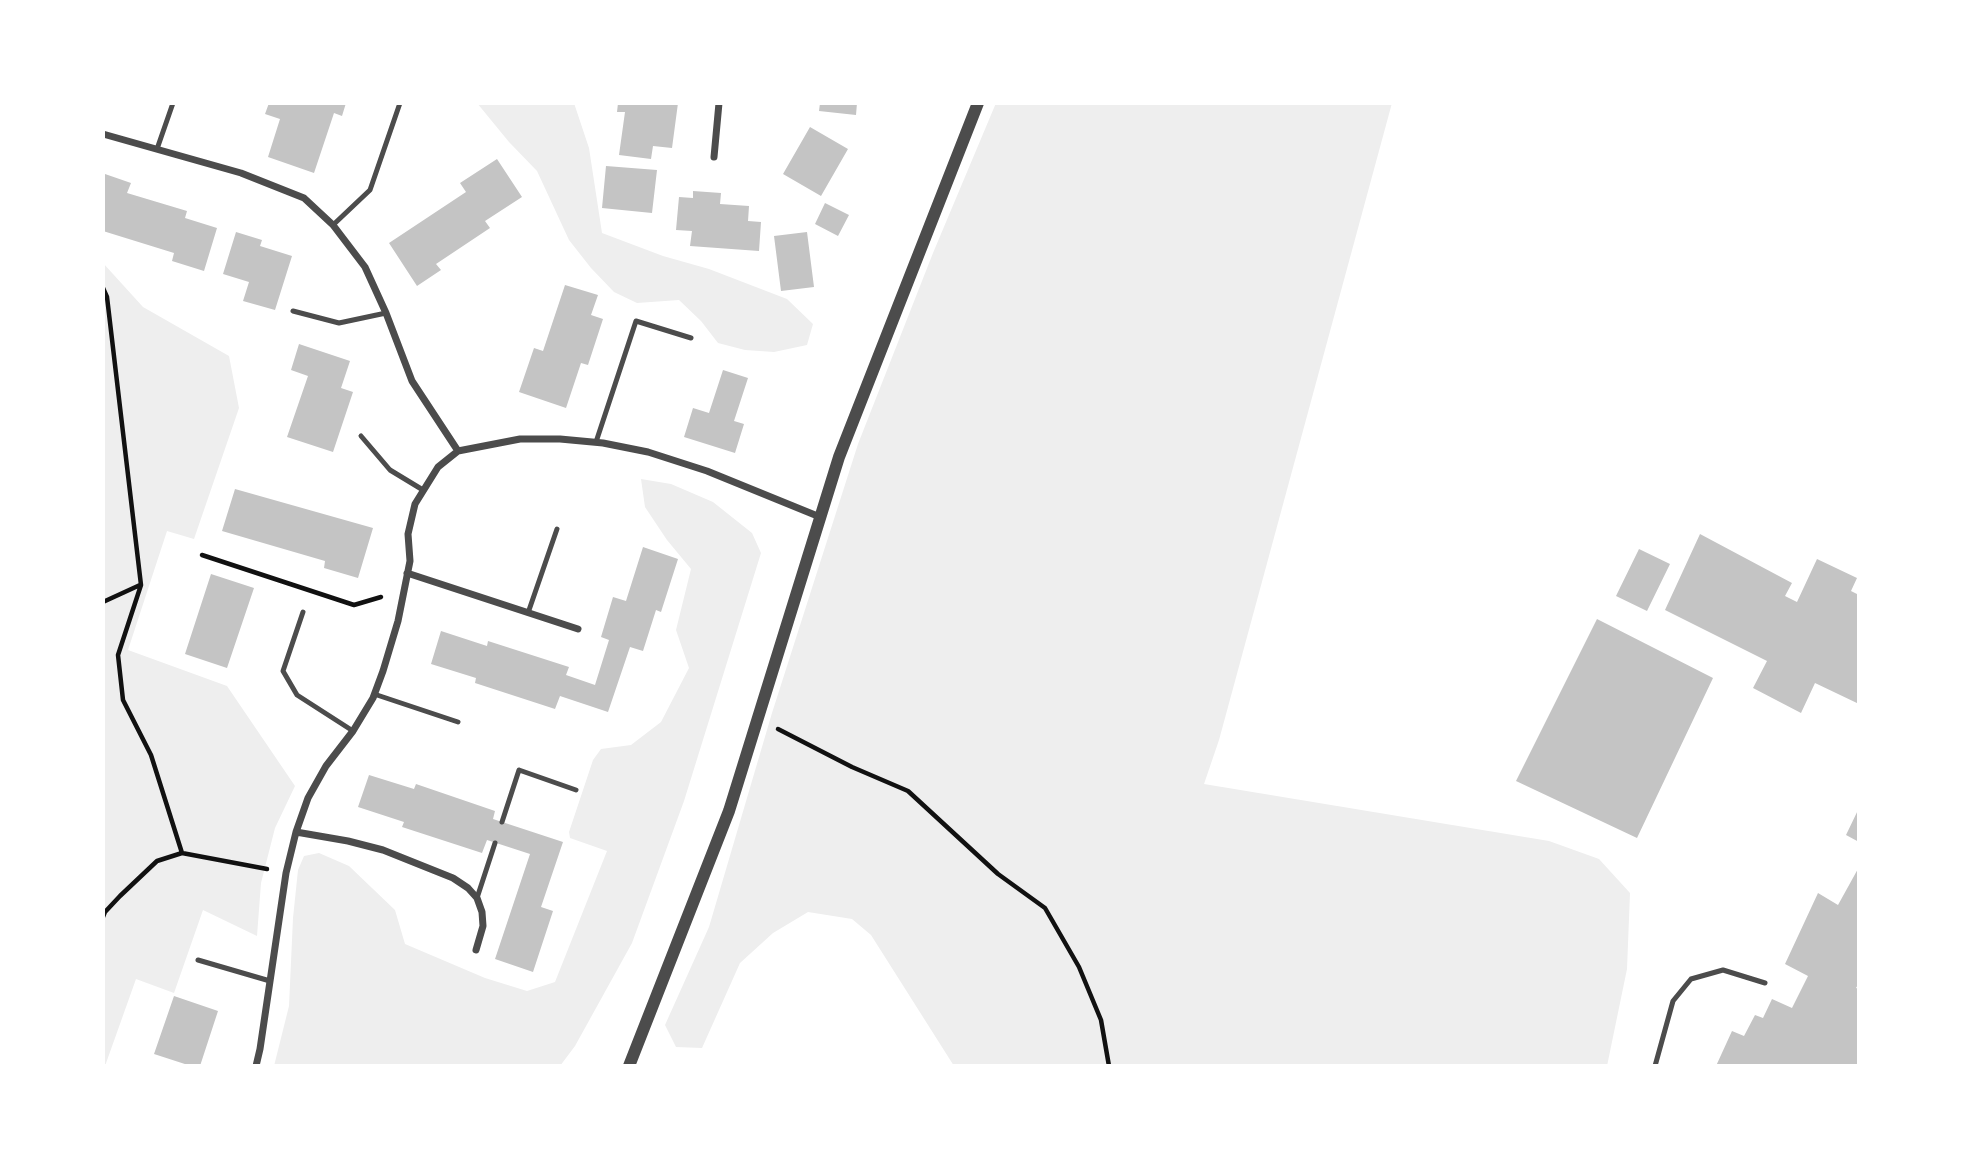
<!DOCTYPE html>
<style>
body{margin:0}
#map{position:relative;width:1962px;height:1169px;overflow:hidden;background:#fff;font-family:"Golos Text",sans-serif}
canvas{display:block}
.frame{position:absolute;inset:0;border:105px solid #fff;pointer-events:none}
</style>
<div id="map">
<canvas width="1962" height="1169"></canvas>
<div class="frame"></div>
</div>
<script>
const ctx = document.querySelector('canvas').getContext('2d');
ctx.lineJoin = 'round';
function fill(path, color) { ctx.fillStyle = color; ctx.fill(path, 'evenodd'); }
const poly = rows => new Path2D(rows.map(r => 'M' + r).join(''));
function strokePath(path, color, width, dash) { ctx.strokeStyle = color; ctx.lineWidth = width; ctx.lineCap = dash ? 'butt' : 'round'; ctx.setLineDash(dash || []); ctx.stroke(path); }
const green = poly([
 [477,103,574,103,589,148,602,233,663,256,709,269,787,299,813,324,807,345,774,352,745,350,718,343,701,321,679,300,637,303,614,292,591,268,569,240,537,171,509,142],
 [996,103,1392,103,1219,740,1204,784,1549,841,1599,859,1630,893,1627,969,1607,1066,954,1066,871,935,852,919,808,912,773,933,740,963,702,1048,676,1047,665,1025,709,927,772,713,858,444,933,253],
 [103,263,143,307,229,356,239,408,194,539,167,531,128,650,227,686,295,786,275,828,261,883,257,936,203,910,174,993,136,979,105,1066,103,1066],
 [641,479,671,484,713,502,752,533,761,553,684,801,632,943,575,1046,560,1066,274,1066,289,1006,293,918,298,870,304,856,319,853,349,866,395,910,405,944,485,978,527,991,555,982,607,851,570,838,569,832,593,760,601,749,631,745,661,722,689,668,676,630,691,569,667,540,645,507]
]);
const building = poly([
 [269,103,346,103,342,116,334,113,314,173,268,157,280,119,265,114],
 [618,103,678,103,672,148,653,146,651,159,619,155,625,112,617,112],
 [820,103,857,103,856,115,819,111],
 [810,127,848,149,821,196,783,174],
 [497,159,522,197,485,221,490,228,436,264,441,270,417,286,389,243,466,192,460,183],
 [606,166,657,170,652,213,602,208],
 [105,174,131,183,127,193,187,211,185,218,217,228,204,271,172,261,174,253,103,231],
 [693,191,721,193,720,204,749,206,748,221,761,222,759,251,690,246,692,231,676,230,679,197,693,198],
 [825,203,849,215,838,236,815,224],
 [236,232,262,240,260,246,292,256,275,310,243,301,249,282,223,274],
 [807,232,814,287,781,291,774,236],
 [565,285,598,295,591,315,603,319,588,365,581,363,566,408,519,392,534,348,543,351],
 [299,344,350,361,341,388,353,392,333,452,287,437,308,376,291,370],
 [723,370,748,378,734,421,744,424,735,453,684,437,693,408,709,413],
 [235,489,373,528,358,578,324,568,325,561,222,531],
 [1700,534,1792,583,1785,596,1797,602,1817,559,1857,578,1851,591,1859,595,1859,704,1815,683,1801,713,1753,688,1767,661,1665,610],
 [643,547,678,559,661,612,656,610,643,651,630,647,608,712,560,696,555,709,475,683,476,678,431,664,441,631,487,646,488,641,569,667,566,675,595,685,609,640,601,637,613,597,626,601],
 [1639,549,1670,564,1647,611,1616,596],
 [211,574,254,588,227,668,185,654],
 [1597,619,1713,678,1637,838,1516,781],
 [369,775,414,789,416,784,495,811,493,819,563,842,541,907,553,911,533,972,495,959,530,854,487,840,482,853,402,827,404,822,358,807],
 [1859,808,1859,842,1846,835],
 [1859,867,1859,983,1856,988,1859,989,1859,1066,1716,1066,1732,1031,1744,1036,1755,1015,1763,1018,1772,999,1792,1008,1808,976,1785,964,1818,893,1838,905],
 [174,996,218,1011,200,1066,191,1066,154,1054]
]);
const path = poly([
 [103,288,107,297,141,585,118,655,123,700,151,755,182,853],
 [202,555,354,605,381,597],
 [103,602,140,585],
 [778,729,852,767,908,791,998,874,1045,908,1079,967,1101,1020,1109,1066],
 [103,917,105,912,120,896,157,861,182,853,267,869]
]);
const service = poly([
 [157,149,173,103],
 [333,225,370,190,400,103],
 [293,311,339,323,386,313],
 [361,436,390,470,423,490],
 [596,442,636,321,691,338],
 [303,612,283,671,297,695,353,731],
 [528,613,557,529],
 [374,694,458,722],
 [502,822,519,770,576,790],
 [477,898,495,843],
 [198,960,270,981],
 [1655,1066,1673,1001,1691,979,1723,970,1765,983]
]);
const minor = poly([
 [103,134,241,173,304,198,333,225,365,267,386,313,412,381,458,451],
 [714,157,719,103],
 [407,573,578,629],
 [296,832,348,841,383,850,453,878,468,888,477,898,482,912,483,926,476,950],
 [256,1066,260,1049,286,873,296,832,308,798,326,766,353,731,373,698,383,671,398,621,410,561,408,534,415,504,438,467,458,451,520,439,560,439,603,443,648,452,707,471,820,517]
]);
const tertiary = poly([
 [629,1066,729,811,839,457,978,103]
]);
fill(green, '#eee');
fill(building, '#c4c4c4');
strokePath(path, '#111', 4.5);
strokePath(service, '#4c4c4c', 5);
strokePath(minor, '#4c4c4c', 7);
strokePath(tertiary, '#4c4c4c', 12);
</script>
